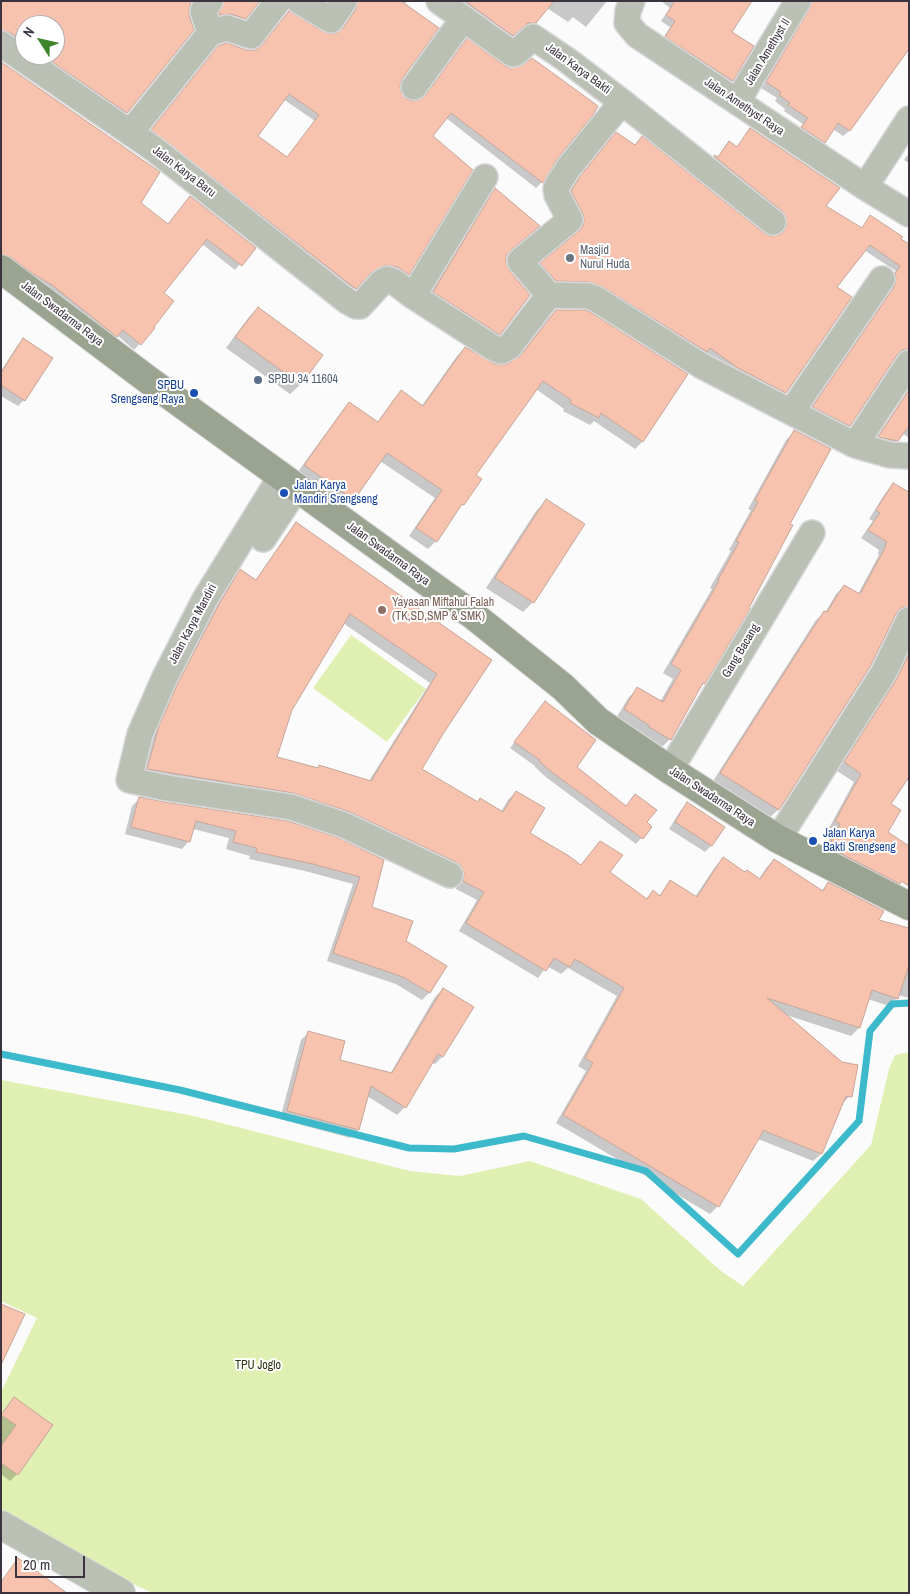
<!DOCTYPE html>
<style>
body{margin:0}
#map{position:relative;width:910px;height:1594px;overflow:hidden;background:#fbfbfb;font-family:"Archivo Narrow",sans-serif}
canvas{display:block}
.frame{position:absolute;inset:0;border:2px solid #3b333e;pointer-events:none}
.north{position:absolute;left:15px;top:15px;width:50px;height:50px;box-sizing:border-box;background:#fff;border:1px solid #b1adb2;border-radius:50%;rotate:305deg;font-size:14px;font-weight:700;line-height:20px;text-align:center;color:#3b333e}
.north::after{content:'';display:block;margin:auto;width:18px;height:22px;background:#3d842a;clip-path:polygon(50% 0,100% 100%,50% 72%,0 100%)}
.scale{position:absolute;left:15px;top:1556px;width:70px;height:22px;box-sizing:border-box;border:2px solid #3b333e;border-top:0;padding-left:6px;font-size:15px;line-height:18px;white-space:nowrap;color:#3b333e;-webkit-text-stroke:4px #fff;paint-order:stroke}
</style>
<div id="map">
<canvas width="910" height="1594"></canvas>
<div class="frame"></div>
<div class="north">N</div>
<div class="scale">20 m</div>
</div>
<script>
const ctx = document.querySelector('canvas').getContext('2d');
ctx.lineJoin = 'round';
function fill(path, color) { ctx.fillStyle = color; ctx.fill(path, 'evenodd'); }
const poly = rows => new Path2D(rows.map(r => 'M' + r).join(''));
function strokePath(path, color, width, dash) { ctx.strokeStyle = color; ctx.lineWidth = width; ctx.lineCap = dash ? 'butt' : 'round'; ctx.setLineDash(dash || []); ctx.stroke(path); }
function write(font, color, halo, rows, align = 'center') {
  ctx.font = font + ' "Archivo Narrow",sans-serif'; ctx.lineWidth = 4; ctx.setLineDash([]); ctx.textBaseline = 'middle'; ctx.strokeStyle = halo; ctx.fillStyle = color; for (const [text, x, y, turn = 0] of rows) {
    ctx.save(); ctx.translate(x, y); ctx.rotate((+turn || 0) * Math.PI / 180); ctx.textAlign = isNaN(turn) ? turn : align; if (halo) ctx.strokeText(text, 0, 0); ctx.fillText(text, 0, 0); ctx.restore();
  }
}
const green = poly([
 [351,635,426,689,387,742,313,688],
 [909,1052,909,1593,153,1593,126,1581,1,1509,1,1392,37,1318,1,1301,1,1080,194,1116,410,1171,460,1176,530,1161,641,1199,721,1271,743,1286,871,1145,889,1069,895,1055]
]);
const shadow = poly([
 [1,1,192,1,126,112,121,118,29,55,55,55,55,25,25,25,25,52,1,36],
 [218,1,258,1,239,24,214,20,219,9],
 [352,1,407,1,404,5,401,78,398,86,400,93,404,99,413,103,422,100,467,40,556,158,542,182,536,188,446,118,431,136,408,274,403,280,379,270,366,277,349,294,147,136,213,53,256,51,260,48,289,12,323,34,331,36,339,34,351,16,353,9],
 [283,99,315,121,287,158,256,136],
 [460,1,607,1,586,27,573,17,568,22,547,8,530,28,522,28,507,41],
 [661,1,751,1,730,32,752,47,732,81,726,86,661,42,670,27,661,21,670,8],
 [805,1,909,1,905,52,849,131,843,136,833,129,818,148,797,133,803,124,784,111,785,109,775,101,777,98,761,88,805,15,807,7],
 [1,63,139,203,168,225,254,248,235,270,202,244,162,294,152,327,153,329,134,350,117,335,111,342,1,261],
 [750,129,824,206,861,229,871,217,899,240,909,245,909,355,904,353,896,355,849,426,844,431,808,412,889,293,892,286,890,279,896,271,864,250,836,287,785,393,780,398,733,373,705,353,701,357,550,286,536,269,578,233,580,226,566,197,576,182,611,138,763,234,770,237,780,235,782,231,782,223,709,162,715,157,717,158,724,148,736,148],
 [909,153,909,163,904,160],
 [495,190,508,251,505,256,499,334,494,339,428,297,490,195],
 [258,308,322,355,300,385,290,394,226,348,248,318],
 [556,311,643,441,635,449,594,421,590,425,563,411,564,409,536,389,475,476,463,504,455,512,436,541,428,549,409,536,435,498,380,461,353,499,345,507,297,473,342,411,349,403,377,423,393,400,401,392,421,407,457,356,465,348,495,365,508,365,517,359,548,319],
 [23,340,24,400,18,406,1,396,1,371,17,346],
 [909,389,909,438,902,433,892,446,874,442],
 [795,431,704,683,699,688,670,739,662,747,642,736,643,734,616,718,629,697,638,689,660,702,673,679,663,673,712,589,710,588,731,551,729,550,751,510,748,509,786,440],
 [894,484,909,567,909,616,899,613,894,615,870,664,778,810,770,817,713,781,816,620,825,613,836,594,844,586,858,594,879,555,878,554,879,550,861,538,873,521,869,519,886,492],
 [546,501,533,602,523,612,486,588,536,511],
 [297,524,490,661,442,734,420,770,477,803,480,800,501,812,508,800,516,792,528,833,580,866,600,842,608,873,646,899,653,892,659,896,671,881,695,897,715,867,723,859,745,873,759,879,766,868,774,860,821,891,828,884,877,921,909,930,909,998,898,995,897,998,889,1006,868,999,859,1028,851,1036,783,1014,850,1096,842,1104,821,1154,813,1161,758,1139,718,1206,710,1214,556,1123,586,1071,578,1066,617,996,568,968,561,974,547,966,538,978,459,931,477,900,456,889,457,882,340,819,140,777,152,735,169,694,210,615,233,578,241,571,255,581,289,532],
 [343,623,430,683,369,781,320,766,317,769,275,757,291,710],
 [909,647,909,775,890,804,880,843,899,883,891,891,821,855,833,832,828,830,854,782,837,771,888,689],
 [545,703,575,767,625,807,635,795,645,823,651,827,636,844,547,778,535,767,535,766,510,748],
 [140,798,383,861,370,908,405,942,445,966,429,993,422,1000,396,984,327,961,353,884,305,871,249,859,250,856,226,849,229,838,193,829,189,841,182,849,125,834,132,806],
 [688,804,723,827,711,846,705,852,669,829,681,810],
 [443,989,442,1057,435,1064,432,1063,405,1107,397,1115,367,1096,358,1130,350,1138,280,1119,301,1040,309,1032,339,1060,390,1074,435,997],
 [8,1405,52,1425,17,1474,10,1481,1,1474,1,1415]
]);
const stream = poly([
 [1,1054,180,1090,409,1148,454,1149,524,1136,646,1171,738,1254,859,1121,870,1031,892,1004,909,1003]
]);
const building = poly([
 [1,1,188,1,191,3,189,9,189,15,194,30,127,113,42,55,55,55,55,25,25,25,25,43,9,32,1,30,1,1],
 [224,1,260,1,246,19,231,14,219,15,219,13,224,1],
 [358,1,401,1,439,28,402,79,400,86,401,92,406,99,413,101,419,100,425,96,467,38,505,66,510,68,521,66,532,58,598,106,593,115,557,159,543,183,451,113,433,136,473,170,409,275,398,267,385,265,372,272,356,289,151,130,218,46,227,43,246,50,256,50,262,45,289,11,324,32,330,34,337,33,343,28,356,9,358,1],
 [289,94,319,115,287,157,258,136,289,94],
 [465,1,554,1,536,23,528,23,513,36,465,1],
 [675,1,752,1,732,32,754,46,733,81,665,37,675,21,666,15,675,1],
 [812,1,909,1,909,49,850,131,838,123,825,143,801,127,808,118,788,105,790,103,779,95,781,92,766,82,810,8,812,1],
 [1,62,160,172,141,203,168,224,190,196,256,248,242,266,207,239,164,293,174,301,154,327,155,328,141,345,123,330,117,337,52,285,32,273,10,257,1,254,1,62],
 [750,128,840,188,826,206,862,228,870,215,903,237,901,239,909,244,909,349,902,350,897,355,850,426,812,407,894,287,896,280,895,273,900,266,870,245,837,287,852,297,786,393,738,368,710,348,707,352,601,286,588,282,556,281,540,263,579,231,583,226,584,220,583,214,571,191,581,175,616,132,635,145,642,136,764,233,771,236,779,235,784,231,787,225,786,217,782,211,714,156,714,155,718,157,729,141,737,147,750,128],
 [495,188,540,226,511,250,506,256,506,263,509,270,530,295,500,335,433,292,495,188],
 [258,307,323,355,301,385,235,337,258,307],
 [556,310,585,310,590,312,688,374,643,442,601,413,599,418,570,403,571,400,543,381,476,475,482,479,464,505,462,504,437,542,416,528,442,490,387,453,354,500,304,465,349,402,378,422,401,390,423,406,465,347,495,364,501,365,507,364,520,356,556,310],
 [23,338,53,358,25,401,1,385,1,373,23,338],
 [909,390,909,426,898,441,878,437,909,390],
 [794,430,831,449,790,524,793,525,749,608,750,609,705,684,703,683,671,740,649,727,650,726,624,709,637,687,663,702,681,670,671,664,719,581,718,580,739,542,736,541,758,502,755,500,794,430],
 [893,483,909,492,909,606,901,608,896,614,871,665,779,810,720,773,824,611,827,612,844,585,860,594,886,546,885,545,887,542,868,530,880,513,876,510,893,483],
 [546,499,585,524,534,603,495,578,546,499],
 [296,522,492,660,443,734,422,769,478,802,480,798,503,812,516,791,545,808,530,833,569,856,581,865,600,841,623,855,610,872,647,899,653,890,660,896,670,880,697,897,723,857,745,872,747,870,760,879,774,859,823,891,828,882,884,911,879,920,909,928,909,965,898,999,872,990,860,1028,767,998,842,1062,858,1065,852,1097,846,1096,822,1154,767,1132,764,1130,719,1207,563,1115,593,1063,585,1058,624,988,575,959,570,967,554,958,546,971,466,923,484,892,463,881,464,873,461,866,456,862,350,812,293,793,147,769,159,726,177,685,218,606,240,569,256,580,296,522],
 [350,614,437,674,371,781,319,765,318,768,277,757,292,710,350,614],
 [909,654,909,777,891,804,901,810,888,832,909,846,909,886,901,881,900,884,828,847,840,824,835,821,861,774,844,762,896,680,909,654],
 [545,701,596,740,577,767,626,806,635,794,657,810,647,822,652,827,643,839,553,773,539,761,540,760,514,742,545,701],
 [139,797,165,802,288,821,339,838,384,860,372,907,413,921,406,941,447,966,430,993,403,977,333,953,360,877,313,864,256,852,257,848,233,842,236,831,196,821,190,842,131,827,139,797],
 [687,802,725,827,712,846,675,822,687,802],
 [443,988,474,1007,443,1057,438,1054,406,1108,371,1086,359,1130,287,1111,308,1031,345,1041,340,1060,392,1073,443,988],
 [1,1304,25,1314,1,1365,1,1304],
 [14,1397,53,1425,18,1475,1,1463,1,1446,16,1425,1,1415,14,1397],
 [18,1558,67,1593,1,1593,1,1582,18,1558]
]);
const minor = poly([
 [299,1,331,20,344,1],
 [439,1,513,54,516,53,533,37,567,60,622,102,773,222],
 [632,1,628,11,627,23,637,35,865,187,909,214],
 [210,33,203,11,210,1],
 [1,44,154,149,347,301,356,306,360,306,382,282,387,279,393,281,413,296,492,347,501,351,509,347,549,295,520,261,570,220,557,195,556,189,558,184,569,167,622,102],
 [414,87,463,19],
 [737,102,798,1],
 [130,133,210,33,227,28,251,36,278,1],
 [865,187,909,119],
 [549,295,588,296,596,299,702,366,855,445,890,455,909,456],
 [413,296,485,177],
 [791,412,882,279],
 [855,445,909,363],
 [281,476,205,599,164,679,140,734,129,780,167,788,291,807,344,825,450,875],
 [263,539,297,488],
 [670,770,812,533],
 [778,839,884,672,909,620]
]);
const tertiary = poly([
 [1,1525,121,1593]
]);
const secondary = poly([
 [1,269,147,379,474,616,563,687,598,721,670,770,778,839,909,906]
]);
const markers = [
 [570,258,5,"#6b7280"],
 [258,380,5,"#5c6f8a"],
 [194,393,5,"#1a4fb4"],
 [284,493,5,"#1a4fb4"],
 [382,610,5,"#8d6e63"],
 [813,841,5,"#1a4fb4"]
];
const streetNames = [
 ["Jalan Amethyst II",768,52,-59],
 ["Jalan Karya Bakti",578,69,36],
 ["Jalan Amethyst Raya",744,107,34],
 ["Jalan Karya Baru",184,172,37],
 ["Jalan Swadarma Raya",62,314,37],
 ["Jalan Swadarma Raya",388,554,36],
 ["Jalan Karya Mandiri",193,624,-62],
 ["Gang Bacang",741,651,-59],
 ["Jalan Swadarma Raya",712,797,33]
];
const worshipNames = [
 ["Masjid",580,251],
 ["Nurul Huda",580,265]
];
const serviceNames = [
 ["SPBU 34 11604",268,380]
];
const transitNames = [
 ["SPBU",184,386,"right"],
 ["Srengseng Raya",184,400,"right"],
 ["Jalan Karya",294,486],
 ["Mandiri Srengseng",294,500],
 ["Jalan Karya",823,834],
 ["Bakti Srengseng",823,848]
];
const educationNames = [
 ["Yayasan Miftahul Falah",392,603],
 ["(TK,SD,SMP & SMK)",392,617]
];
const parkNames = [
 ["TPU Joglo",258,1366]
];
fill(green, '#e0f0b2');
fill(shadow, '#0003');
strokePath(stream, '#3cb9cb', 7);
fill(building, '#f7c3af');
strokePath(building, '#c6a598', 1);
strokePath(minor, '#d8d7d9', 28);
strokePath(tertiary, '#d8d7d9', 30);
strokePath(secondary, '#d8d7d9', 30);
strokePath(minor, '#bac1b4', 25);
strokePath(tertiary, '#bac1b4', 28);
strokePath(secondary, '#9aa491', 28);
for (const [x, y, r, color] of markers) { const dot = new Path2D(); dot.arc(x, y, r, 0, 2 * Math.PI); ctx.fillStyle = color; ctx.fill(dot); strokePath(dot, '#fff', 2); }
write('12px', '#3b333e', '#fff', streetNames);
write('12px', '#5b616d', '#fff', worshipNames, 'left');
write('12px', '#4e5e75', '#fff', serviceNames, 'left');
write('12px', '#164399', '#fff', transitNames, 'left');
write('12px', '#785e54', '#fff', educationNames, 'left');
write('12px', '#2e3613', '#fff', parkNames);
</script>
